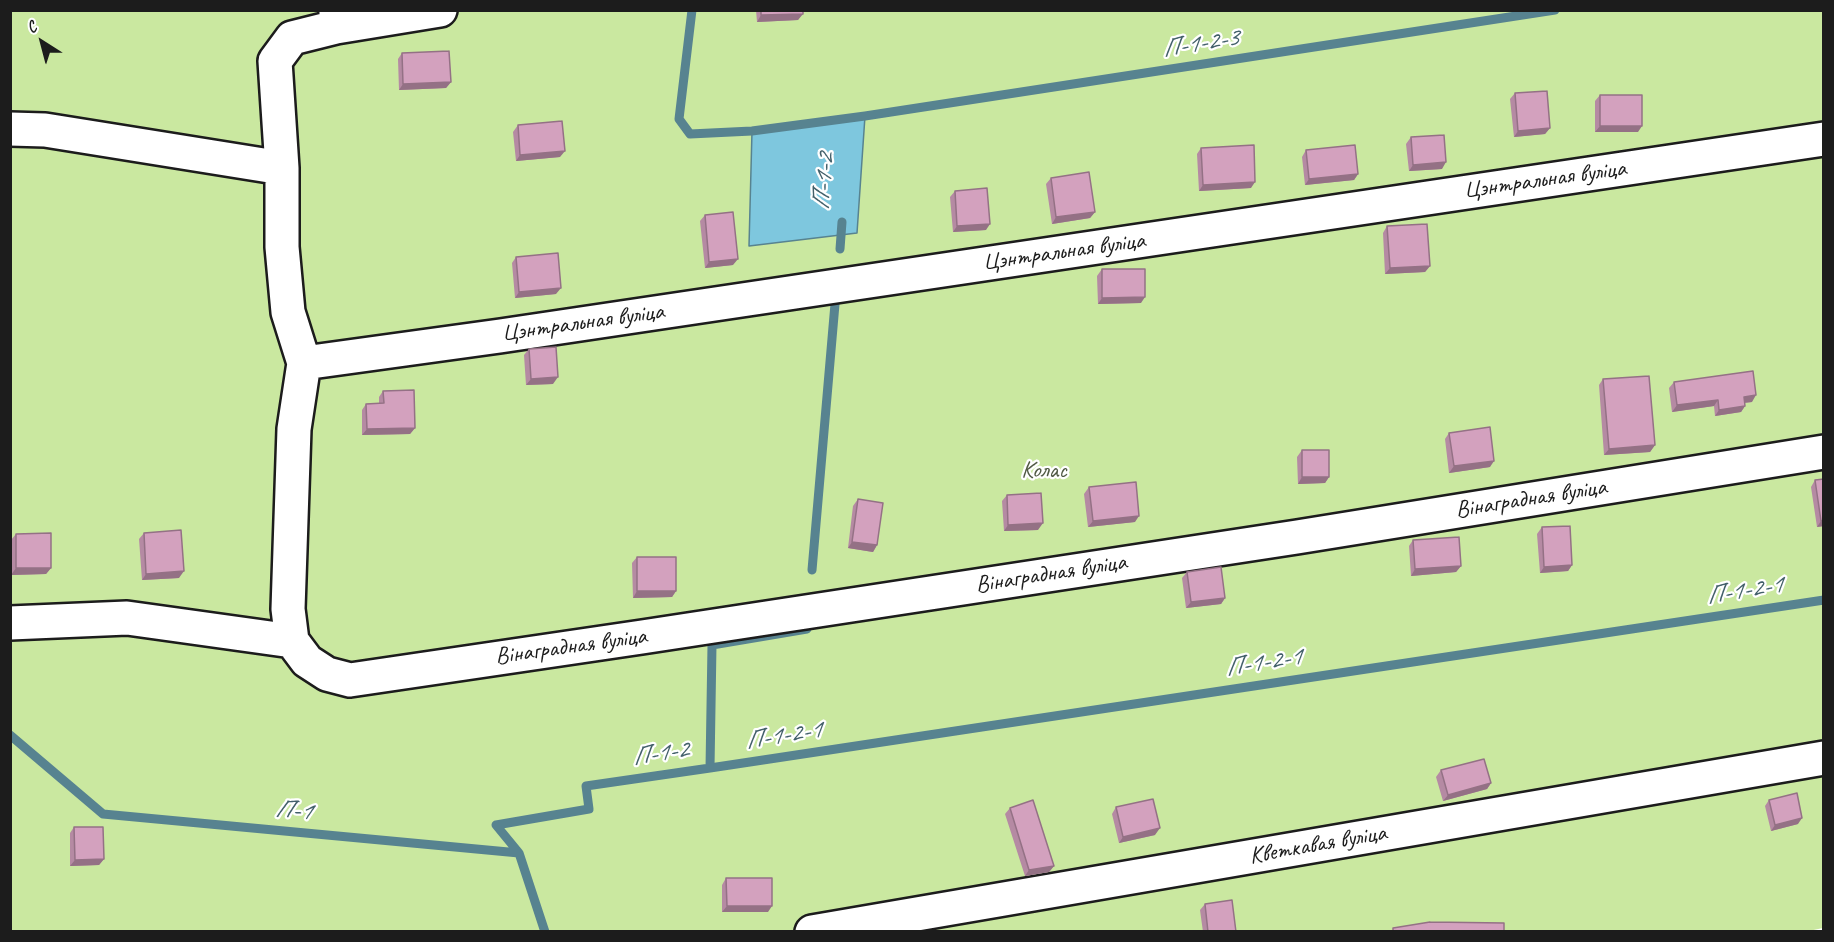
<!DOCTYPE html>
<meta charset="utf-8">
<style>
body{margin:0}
#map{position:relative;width:1834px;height:942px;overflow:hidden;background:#fff;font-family:Caveat,sans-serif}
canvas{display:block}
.frame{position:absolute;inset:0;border:12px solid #1c1c1c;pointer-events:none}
.north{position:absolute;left:12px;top:12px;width:60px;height:60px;-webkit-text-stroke:4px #fff;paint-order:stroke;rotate:324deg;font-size:16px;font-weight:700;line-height:24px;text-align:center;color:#1c1c1c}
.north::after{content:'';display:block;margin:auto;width:21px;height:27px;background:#1c1c1c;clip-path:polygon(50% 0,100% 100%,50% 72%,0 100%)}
</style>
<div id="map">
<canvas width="1834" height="942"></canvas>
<div class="frame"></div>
<div class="north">С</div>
</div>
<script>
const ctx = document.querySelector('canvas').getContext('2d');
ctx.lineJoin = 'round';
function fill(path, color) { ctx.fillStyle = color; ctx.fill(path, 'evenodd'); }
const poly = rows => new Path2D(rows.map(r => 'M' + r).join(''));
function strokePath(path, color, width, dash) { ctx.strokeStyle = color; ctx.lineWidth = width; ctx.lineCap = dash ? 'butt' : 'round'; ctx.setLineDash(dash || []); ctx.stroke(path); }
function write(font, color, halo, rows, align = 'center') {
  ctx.font = font + ' Caveat,sans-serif'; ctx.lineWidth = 4.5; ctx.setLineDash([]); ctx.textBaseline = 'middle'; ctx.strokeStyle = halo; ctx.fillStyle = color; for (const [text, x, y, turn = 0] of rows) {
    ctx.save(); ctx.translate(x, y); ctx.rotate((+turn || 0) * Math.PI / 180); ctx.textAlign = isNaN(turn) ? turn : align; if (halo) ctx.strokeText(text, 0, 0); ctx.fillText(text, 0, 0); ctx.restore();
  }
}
const green = poly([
 [10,11,1823,11,1823,928,1804,932,11,931]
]);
const water = poly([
 [865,116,857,233,749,246,752,131,865,116]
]);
const stream = poly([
 [692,10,679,119,690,134,752,131,865,116,1555,10],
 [840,249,842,222],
 [812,570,835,304],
 [10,735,103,814,519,853,545,932],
 [710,768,1824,600],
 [519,853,496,825,589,809,586,786,710,768,712,645,807,629]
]);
const minor = poly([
 [336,10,336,27,292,38,275,61,282,168,282,247,288,312,304,363,294,429,288,609,292,641,307,661,327,674,350,680,642,637,1297,537,1824,452],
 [336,27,440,10],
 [10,129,45,130,282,168],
 [304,363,500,336,1824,139],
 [10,623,127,618,292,641],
 [812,932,1824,758]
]);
const wall = poly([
 [756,10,803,10,798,20,757,22],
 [402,53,451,82,446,88,399,90,398,59],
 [1515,93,1550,128,1545,134,1514,137,1510,99],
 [1600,95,1638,132,1595,132,1595,101],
 [518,125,560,157,516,161,513,132],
 [1411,137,1442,169,1409,171,1406,144],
 [1201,148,1251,188,1199,191,1197,154],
 [1306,150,1358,174,1354,180,1305,185,1302,157],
 [1051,178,1095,212,1090,218,1052,224,1046,184],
 [955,191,986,230,953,232,950,197],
 [705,215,733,265,705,268,700,221],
 [1387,226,1430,266,1425,272,1385,274,1383,233],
 [516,257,556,294,515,298,512,263],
 [1102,269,1141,303,1098,304,1097,276],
 [529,349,553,384,526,385,524,355],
 [1603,379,1655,445,1650,452,1604,455,1599,385],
 [1674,382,1752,402,1745,403,1745,406,1741,412,1715,416,1714,406,1672,412,1669,388],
 [383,391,415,428,410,434,362,435,362,410,366,404,379,403,379,397],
 [1449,433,1490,467,1449,473,1445,439],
 [1302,450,1329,477,1325,483,1298,484,1297,457],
 [1824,479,1824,526,1817,527,1811,487,1815,480],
 [1089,487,1135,522,1088,527,1084,494],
 [1007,495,1038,530,1004,531,1002,501],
 [858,499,877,545,873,552,848,548,853,506],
 [1542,527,1572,565,1568,571,1540,573,1537,534],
 [144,533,179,578,142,580,139,539],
 [16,534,51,568,46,574,11,575,11,540],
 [1413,540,1461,566,1456,572,1411,576,1409,546],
 [637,557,676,591,672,597,633,598,632,563],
 [1187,572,1225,598,1221,604,1186,608,1182,578],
 [1441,770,1491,783,1487,789,1443,801,1436,777],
 [1769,800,1798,824,1771,831,1765,806],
 [1116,807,1155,835,1119,843,1112,814],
 [1010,808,1054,866,1049,872,1025,876,1005,814],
 [74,827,104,859,99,865,70,866,70,833],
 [726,878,768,912,722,912,722,885],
 [1205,904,1236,932,1203,932,1200,910]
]);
const shadedWall = poly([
 [803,14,798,20,757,22,761,15],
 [451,82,446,88,399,90,403,84],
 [1600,126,1642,126,1638,132,1595,132],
 [1550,128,1545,134,1514,137,1518,131],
 [565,151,560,157,516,161,520,155],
 [1446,162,1442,169,1409,171,1413,165],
 [1358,174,1354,180,1305,185,1309,179],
 [1255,182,1251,188,1199,191,1203,185],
 [1095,212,1090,218,1052,224,1056,217],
 [990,224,986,230,953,232,957,226],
 [738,259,733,265,705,268,709,262],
 [1430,266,1425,272,1385,274,1390,268],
 [561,288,556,294,515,298,519,292],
 [1145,297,1141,303,1098,304,1102,298],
 [558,377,553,384,526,385,531,379],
 [1756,395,1752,402,1740,403,1744,397],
 [1718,400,1714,406,1672,412,1677,405],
 [1745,406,1741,412,1715,416,1719,410],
 [415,428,410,434,362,435,367,429],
 [1655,445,1650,452,1604,455,1609,449],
 [1494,461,1490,467,1449,473,1454,466],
 [1302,477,1329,477,1325,483,1298,484],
 [1139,516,1135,522,1088,527,1093,521],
 [1824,520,1824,526,1817,527,1821,521],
 [1043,523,1038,530,1004,531,1008,525],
 [852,542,877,545,873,552,848,548],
 [1572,565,1568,571,1540,573,1544,567],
 [1461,566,1456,572,1411,576,1415,569],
 [16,568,51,568,46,574,11,575],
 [184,571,179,578,142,580,146,574],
 [637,591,676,591,672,597,633,598],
 [1225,598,1221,604,1186,608,1191,602],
 [1491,783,1487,789,1443,801,1448,795],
 [1802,818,1798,824,1771,831,1775,825],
 [1160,828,1155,835,1119,843,1123,837],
 [104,859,99,865,70,866,75,860],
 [1054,866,1049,872,1025,876,1029,870],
 [727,906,772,906,768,912,722,912]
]);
const building = poly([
 [761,10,803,10,803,14,761,15,761,10],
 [449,51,451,82,403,84,402,53,449,51],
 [1547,91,1550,128,1518,131,1515,93,1547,91],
 [1600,95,1642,95,1642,126,1600,126,1600,95],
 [562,121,565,151,520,155,518,125,562,121],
 [1444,135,1446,162,1413,165,1411,137,1444,135],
 [1254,145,1255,182,1203,185,1201,148,1254,145],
 [1355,145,1358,174,1309,179,1306,150,1355,145],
 [1089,172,1095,212,1056,217,1051,178,1089,172],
 [987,188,990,224,957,226,955,191,987,188],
 [733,212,738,259,709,262,705,215,733,212],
 [1427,224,1430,266,1390,268,1387,226,1427,224],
 [558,253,561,288,519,292,516,257,558,253],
 [1102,269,1145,269,1145,297,1102,298,1102,269],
 [556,347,558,377,531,379,529,349,556,347],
 [1753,371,1756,395,1744,397,1745,406,1719,410,1718,400,1677,405,1674,382,1753,371],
 [1649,376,1655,445,1609,449,1603,379,1649,376],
 [414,390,415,428,367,429,366,404,384,403,383,391,414,390],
 [1490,427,1494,461,1454,466,1449,433,1490,427],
 [1302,450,1329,450,1329,477,1302,477,1302,450],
 [1824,479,1824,520,1821,521,1815,480,1824,479],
 [1136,482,1139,516,1093,521,1089,487,1136,482],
 [1041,493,1043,523,1008,525,1007,495,1041,493],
 [858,499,883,503,877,545,852,542,858,499],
 [1570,526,1572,565,1544,567,1542,527,1570,526],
 [181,530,184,571,146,574,144,533,181,530],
 [51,533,51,568,16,568,16,534,51,533],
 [1459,537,1461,566,1415,569,1413,540,1459,537],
 [637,557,676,557,676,591,637,591,637,557],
 [1221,567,1225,598,1191,602,1187,572,1221,567],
 [1484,759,1491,783,1448,795,1441,770,1484,759],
 [1797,793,1802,818,1775,825,1769,800,1797,793],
 [1153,799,1160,828,1123,837,1116,807,1153,799],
 [1033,800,1054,866,1029,870,1010,808,1033,800],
 [74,827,103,827,104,859,75,860,74,827],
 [726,878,772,878,772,906,727,906,726,878],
 [1232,900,1236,932,1208,932,1205,904,1232,900],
 [1430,922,1504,923,1504,932,1393,932,1393,928,1430,922]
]);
const streetNames = [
 ["Цэнтральная вуліца",1545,180,-8],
 ["Цэнтральная вуліца",1064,252,-8],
 ["Цэнтральная вуліца",583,323,-8],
 ["Вінаградная вуліца",1531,499,-9],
 ["Вінаградная вуліца",1051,574,-9],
 ["Вінаградная вуліца",571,647,-8],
 ["Кветкавая вуліца",1318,845,-10]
];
const parkNames = [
 ["Колас",1044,471]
];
const waterNames = [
 ["П-1-2-3",1200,44,-9],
 ["П-1-2",824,182,-85],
 ["П-1-2-1",1744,591,-9],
 ["П-1-2-1",1263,663,-9],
 ["П-1-2-1",783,736,-9],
 ["П-1-2",660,754,-9],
 ["П-1",293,811,5]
];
fill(green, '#cae8a0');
fill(water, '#7ec7de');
strokePath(water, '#578390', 1.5);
strokePath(stream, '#578390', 9);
strokePath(minor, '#1c1c1c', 38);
strokePath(minor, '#fff', 33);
fill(wall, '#b58aa3');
fill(shadedWall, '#947185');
fill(building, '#d3a1be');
strokePath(building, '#947185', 1.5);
write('24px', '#1c1c1c', '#fff', streetNames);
write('24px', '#505944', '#fff', parkNames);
write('italic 26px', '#43606a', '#fff', waterNames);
</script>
